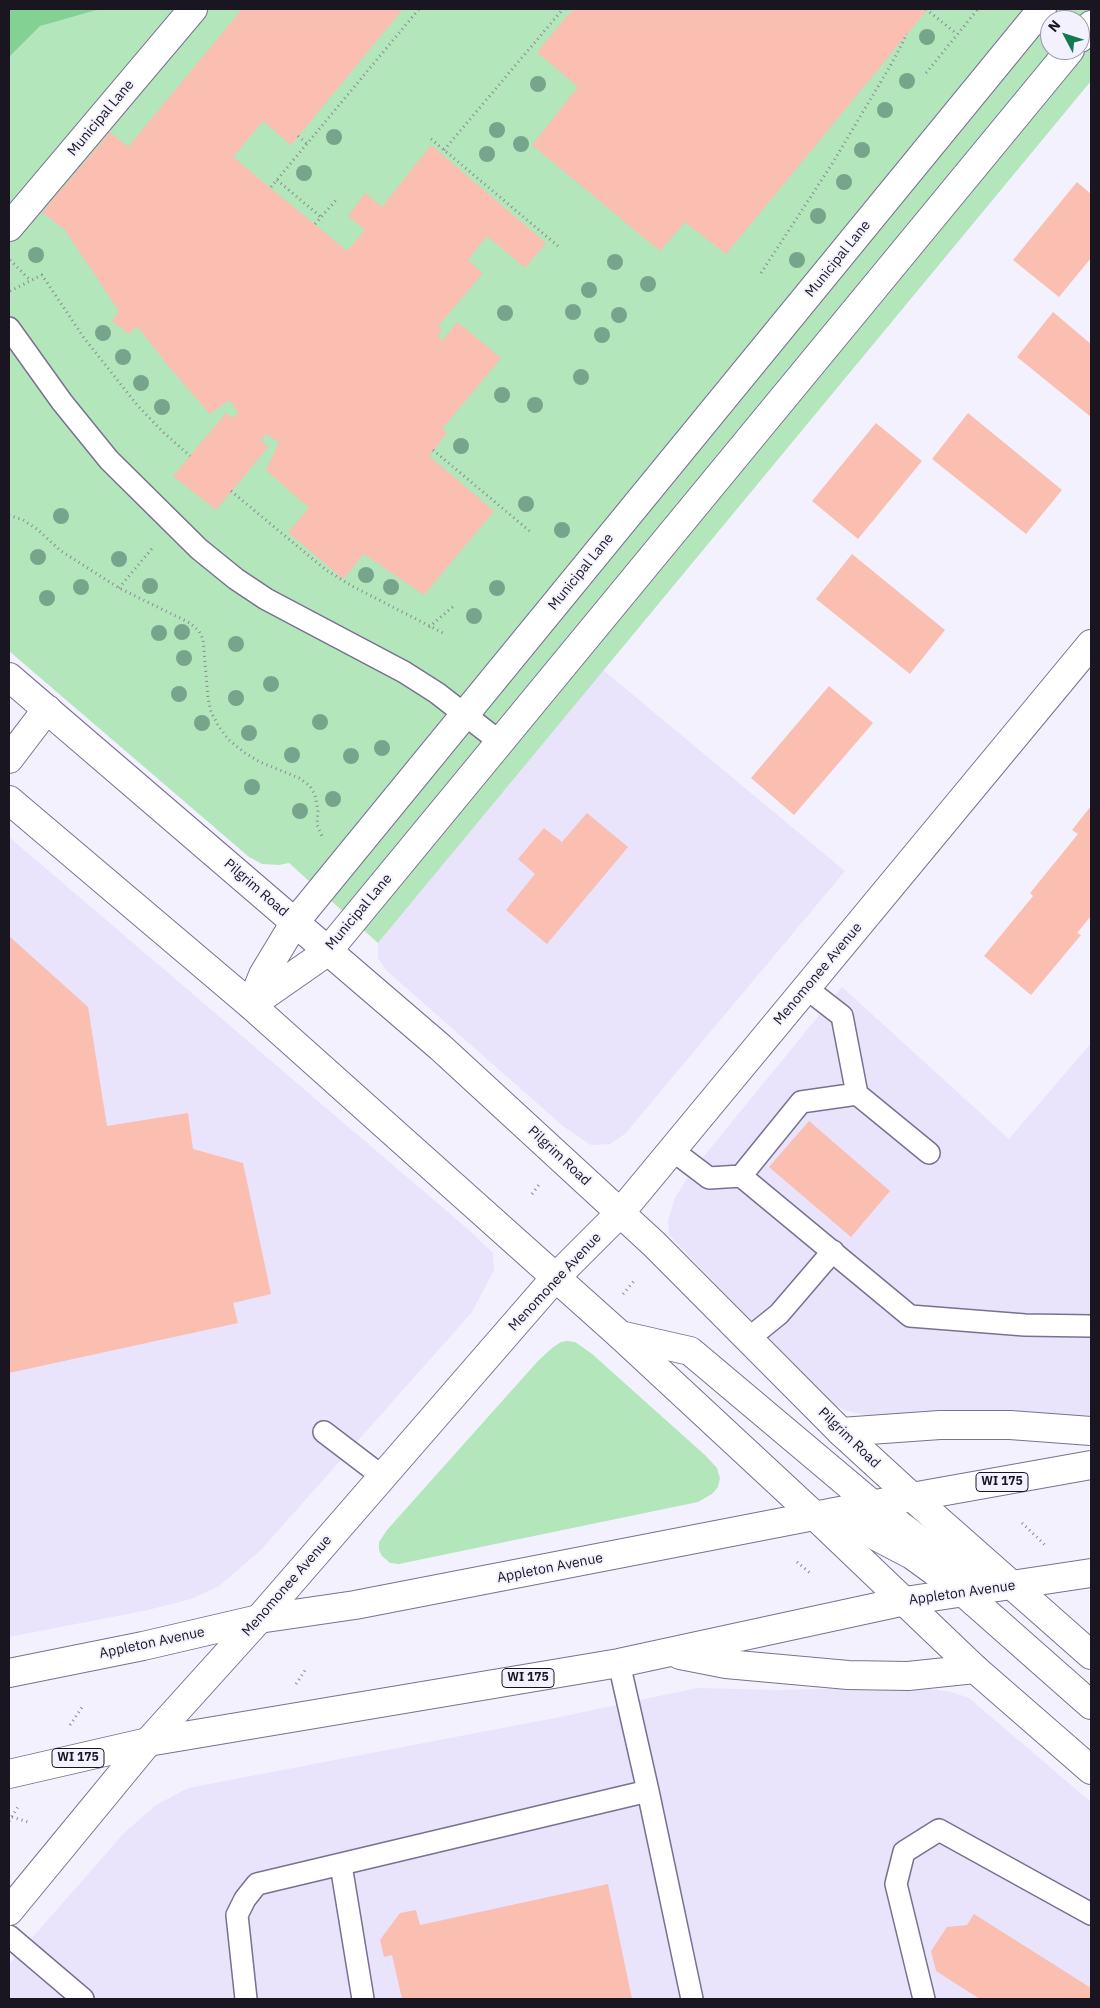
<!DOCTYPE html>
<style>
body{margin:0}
#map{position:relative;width:1100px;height:2008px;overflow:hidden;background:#f4f1ff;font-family:"IBM Plex Sans",sans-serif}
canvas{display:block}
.frame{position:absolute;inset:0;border:10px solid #191622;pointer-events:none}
.north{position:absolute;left:1040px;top:10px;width:50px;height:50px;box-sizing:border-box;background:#f4f1ff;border:1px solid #9c99a7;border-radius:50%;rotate:310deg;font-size:14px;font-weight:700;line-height:20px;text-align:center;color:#191622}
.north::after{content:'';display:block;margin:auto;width:18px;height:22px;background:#137951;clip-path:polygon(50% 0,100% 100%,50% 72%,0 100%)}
</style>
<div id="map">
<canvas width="1100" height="2008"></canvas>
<div class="frame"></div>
<div class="north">N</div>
</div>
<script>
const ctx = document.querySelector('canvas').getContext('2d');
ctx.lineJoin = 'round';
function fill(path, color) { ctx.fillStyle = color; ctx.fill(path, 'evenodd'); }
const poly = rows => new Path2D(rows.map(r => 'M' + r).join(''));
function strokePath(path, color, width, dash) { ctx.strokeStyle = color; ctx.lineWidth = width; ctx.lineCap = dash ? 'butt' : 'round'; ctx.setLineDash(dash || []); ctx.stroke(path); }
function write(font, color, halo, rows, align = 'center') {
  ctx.font = font + ' "IBM Plex Sans",sans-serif'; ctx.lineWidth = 4; ctx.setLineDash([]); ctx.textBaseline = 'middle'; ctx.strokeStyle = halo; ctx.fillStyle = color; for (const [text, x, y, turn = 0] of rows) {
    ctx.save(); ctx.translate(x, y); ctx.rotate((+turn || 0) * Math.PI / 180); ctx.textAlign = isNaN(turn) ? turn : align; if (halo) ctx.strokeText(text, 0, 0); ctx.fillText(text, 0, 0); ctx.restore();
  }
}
const built = poly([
 [603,670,845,871,625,1134,610,1144,591,1145,564,1127,387,971,378,958,378,943],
 [9,837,469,1230,493,1253,494,1270,472,1312,260,1551,219,1586,191,1599,148,1610,9,1637],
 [842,987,1009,1139,1091,1043,1091,1415,1078,1416,974,1413,865,1415,844,1410,827,1401,669,1235,668,1220,675,1198,691,1172],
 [915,1687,951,1692,969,1698,1091,1802,1091,1999,9,1999,9,1964,124,1833,156,1805,188,1788,560,1717,697,1688,778,1690]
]);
const green = poly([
 [9,9,1091,9,1091,81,378,943,289,863,279,865,262,864,249,857,9,651],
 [1050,20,1080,20,1080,50,1050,50],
 [567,1341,575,1342,591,1353,706,1456,717,1468,720,1478,718,1487,712,1494,698,1502,399,1564,390,1563,382,1556,379,1550,379,1542,387,1530,537,1362,552,1348,561,1342]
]);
const forest = poly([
 [9,9,100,9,40,26,9,57]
]);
const building = poly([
 [242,9,403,9,291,145,263,121,233,157,347,251,365,230,348,216,365,193,382,207,431,145,546,243,525,268,487,236,468,260,483,273,438,326,442,330,437,336,443,340,457,322,501,358,442,429,447,433,429,456,494,511,424,595,364,554,343,579,288,532,309,508,266,470,279,442,266,434,261,440,268,447,216,510,173,476,226,413,233,418,238,412,229,400,210,414,170,368,137,326,129,334,112,321,119,311,65,230,42,212,110,132,128,147],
 [573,9,926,9,927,10,726,254,685,222,660,251,532,145,578,87,537,52],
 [1077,182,1091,194,1091,258,1059,297,1013,260],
 [1053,312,1091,344,1091,417,1017,357],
 [968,413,1062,490,1026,534,932,459],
 [876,423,922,461,858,539,812,501],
 [852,554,945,630,910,674,816,599],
 [829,686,873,723,794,815,751,778],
 [1091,806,1091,916,1077,933,1081,935,1031,995,984,956,1033,896,1030,893,1078,834,1072,830],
 [587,813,628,847,547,944,506,910,535,874,518,859,544,828,562,842],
 [9,936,88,1007,107,1126,188,1113,193,1149,243,1163,271,1294,233,1303,238,1323,9,1373],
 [809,1121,890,1191,851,1237,769,1167],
 [608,1884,632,1999,402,1999,392,1955,384,1957,380,1940,400,1913,416,1910,420,1925],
 [974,1914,1091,1988,1091,1999,980,1999,936,1971,931,1951,947,1927,967,1925]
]);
const path = poly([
 [926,9,957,34],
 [926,73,978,9],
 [298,136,307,144],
 [431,139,558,246],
 [444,150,563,9],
 [277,180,321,217],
 [271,187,419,9],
 [315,224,337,199],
 [10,260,31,281],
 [761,273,832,164,892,63,907,34],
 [10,291,42,275,84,338,138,406,163,432,190,456],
 [433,450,532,533],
 [231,491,326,570,352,586,445,634],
 [9,515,23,520,37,529,61,551,119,588,190,623,199,631,203,639,208,698,211,712,219,727,229,740,245,753,260,762,299,778,310,786,315,795,318,810,317,825,322,836],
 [119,588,154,546],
 [429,627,455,605],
 [532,1194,541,1182],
 [623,1294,634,1281],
 [1022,1523,1045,1545],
 [797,1562,810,1573],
 [296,1684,306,1669],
 [70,1725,83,1706],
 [12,1817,28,1822],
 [9,1821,19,1805]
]);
const service = poly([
 [9,328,62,402,109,460,199,549,236,579,266,599,404,672,437,693,500,742],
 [806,988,842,1016,857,1094,929,1153],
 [672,1150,709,1178,741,1176,910,1316,1025,1325,1091,1326],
 [741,1176,801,1102,857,1094],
 [748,1339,779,1314,833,1251],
 [324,1432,383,1477],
 [619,1663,648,1791,692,1999],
 [341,1865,363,1999],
 [9,1936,83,1999],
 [246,1999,237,1915,245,1899,257,1884,648,1791],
 [924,1999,896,1884,904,1852,939,1830,1091,1914]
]);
const minor = poly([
 [1080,38,1091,25],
 [9,227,193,9],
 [9,759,47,709],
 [251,1005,263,975,295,922,1042,9],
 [251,1005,327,952,1070,50]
]);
const tertiary = poly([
 [9,677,440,1047,654,1244,841,1432,912,1497],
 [9,800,251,1005,620,1335,816,1517],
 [9,1911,148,1742,259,1619,555,1278,620,1213,1091,644]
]);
const secondary = poly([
 [912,1497,1091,1655],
 [816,1517,975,1669,1091,1770]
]);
const primary = poly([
 [620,1335,690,1351,873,1505,923,1543,956,1561,1012,1586],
 [841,1432,940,1425,1010,1425,1091,1431],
 [820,1518,870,1533,912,1555,963,1592,1091,1705],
 [680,1655,726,1664,848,1675,908,1676,975,1669],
 [9,1673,143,1646,259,1619,355,1605,912,1497,1091,1465],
 [9,1774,148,1742,619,1663,905,1601,1091,1573]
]);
const trees = [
 [927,37],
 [907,81],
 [538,84],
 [885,110],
 [497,130],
 [334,137],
 [521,144],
 [862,150],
 [487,154],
 [304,173],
 [844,182],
 [818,216],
 [36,255],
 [797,260],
 [615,262],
 [648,284],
 [589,290],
 [573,312],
 [505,313],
 [619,315],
 [103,333],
 [602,335],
 [123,357],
 [581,377],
 [141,383],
 [502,395],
 [535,405],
 [162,407],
 [461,446],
 [526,504],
 [61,516],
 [562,530],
 [38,557],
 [119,559],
 [366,575],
 [150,586],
 [81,587],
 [391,587],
 [497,588],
 [47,598],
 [474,616],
 [182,632],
 [159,633],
 [236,644],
 [184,658],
 [271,684],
 [179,694],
 [236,698],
 [320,722],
 [202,723],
 [249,733],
 [382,748],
 [292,755],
 [351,756],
 [252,787],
 [333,799],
 [300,811]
];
const shields = [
 [1002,1482,52],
 [528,1678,52],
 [78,1758,52]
];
const shieldNames = [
 ["WI 175",1002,1482],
 ["WI 175",528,1678],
 ["WI 175",78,1758]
];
const streetNames = [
 ["Municipal Lane",101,118,-50],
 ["Municipal Lane",838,259,-51],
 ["Municipal Lane",581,572,-51],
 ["Pilgrim Road",256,888,41],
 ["Municipal Lane",359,912,-50],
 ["Menomonee Avenue",818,974,-50],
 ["Pilgrim Road",559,1156,43],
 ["Menomonee Avenue",555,1282,-47],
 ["Pilgrim Road",849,1438,44],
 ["Appleton Avenue",550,1568,-11],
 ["Menomonee Avenue",287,1586,-49],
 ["Appleton Avenue",962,1593,-8],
 ["Appleton Avenue",152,1643,-12]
];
fill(built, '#e9e3fc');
fill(green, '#b4e6bc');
fill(forest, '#84d293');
fill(building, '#fabfb1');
strokePath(service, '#797190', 24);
strokePath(minor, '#797190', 30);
strokePath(tertiary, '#797190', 30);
strokePath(secondary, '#797190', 30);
strokePath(primary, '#797190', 30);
strokePath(path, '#8a8795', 3, [1, 4]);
strokePath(service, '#fff', 21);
strokePath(minor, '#fff', 28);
strokePath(tertiary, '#fff', 28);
strokePath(secondary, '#fff', 28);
strokePath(primary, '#fff', 28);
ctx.fillStyle = '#77a58c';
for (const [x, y] of trees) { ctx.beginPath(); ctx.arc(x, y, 8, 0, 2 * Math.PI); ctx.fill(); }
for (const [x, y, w] of shields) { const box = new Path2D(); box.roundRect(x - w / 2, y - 9.5, w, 19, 4); ctx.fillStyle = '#f4f1ff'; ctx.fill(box); strokePath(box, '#191622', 1); }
write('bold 12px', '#191622', null, shieldNames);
write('14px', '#191622', '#f4f1ff', streetNames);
</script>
